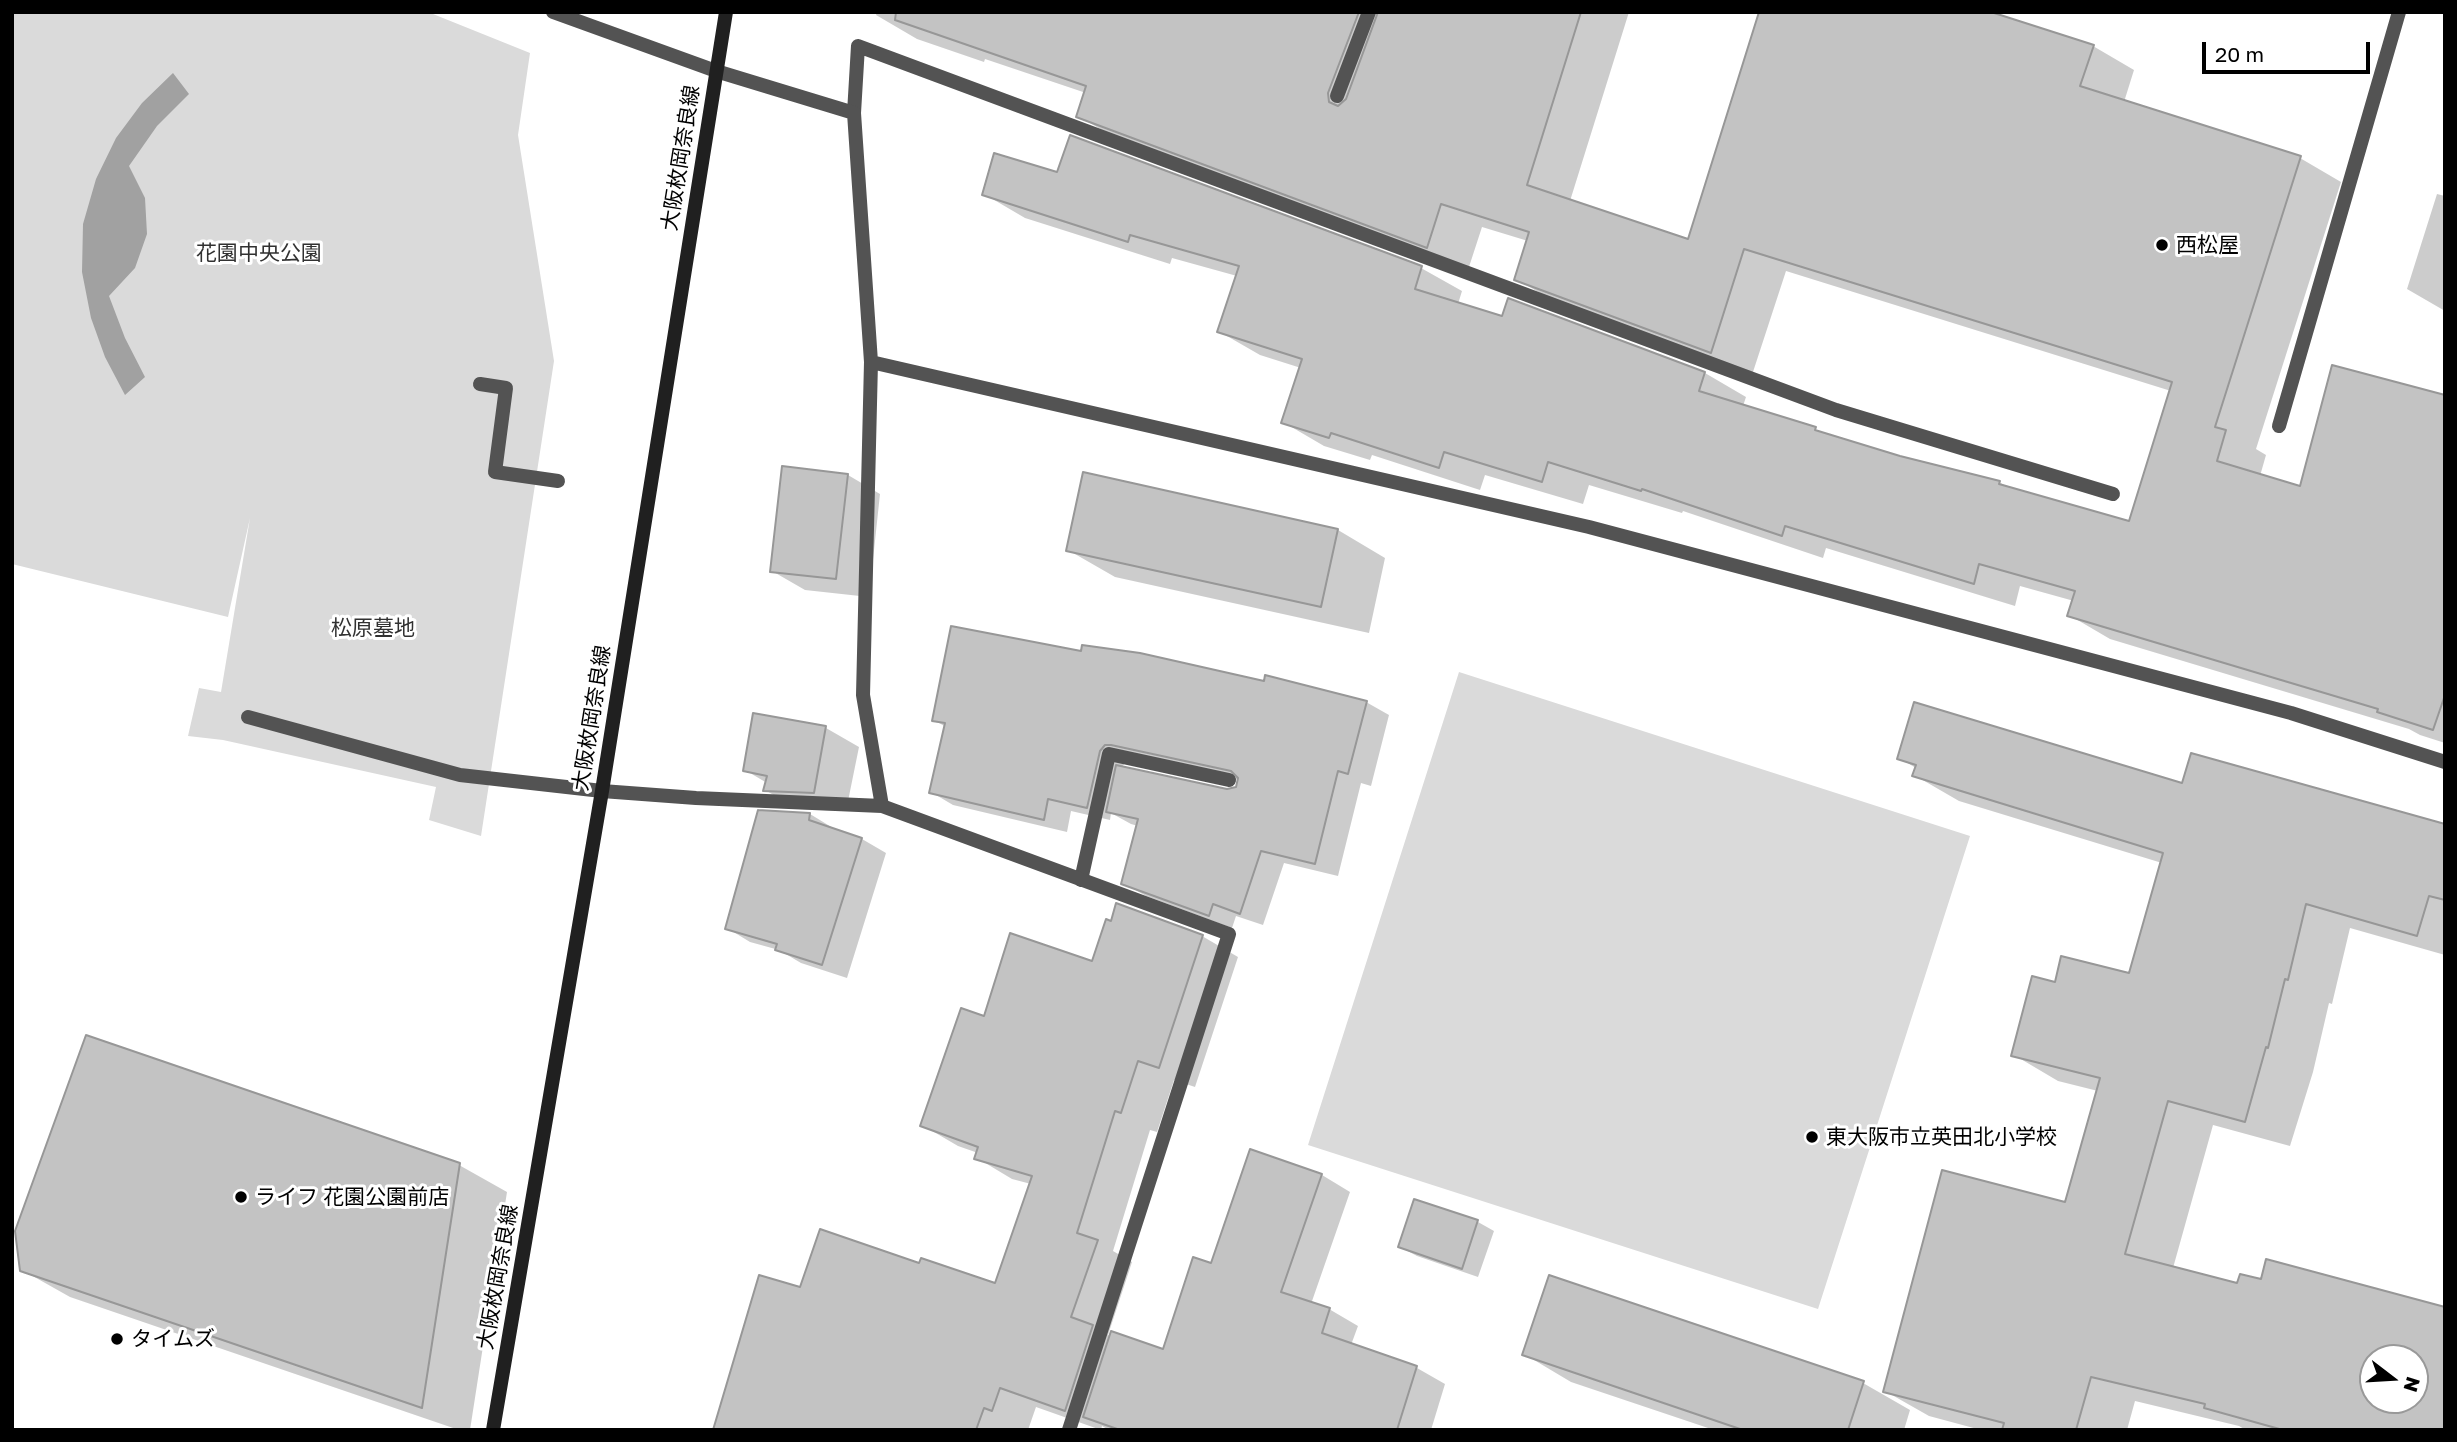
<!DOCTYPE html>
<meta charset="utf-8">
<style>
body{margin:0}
#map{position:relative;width:2457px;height:1442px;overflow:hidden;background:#fff;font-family:"Golos Text",sans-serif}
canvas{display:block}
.frame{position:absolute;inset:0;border:14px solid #000;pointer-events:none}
.north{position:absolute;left:2359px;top:1344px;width:70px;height:70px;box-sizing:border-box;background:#fff;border:2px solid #999;border-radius:50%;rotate:107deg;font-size:19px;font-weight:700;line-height:28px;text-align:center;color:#000}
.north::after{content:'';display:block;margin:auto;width:24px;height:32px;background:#000;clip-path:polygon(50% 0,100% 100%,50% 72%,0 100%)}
.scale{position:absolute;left:2202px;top:42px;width:168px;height:32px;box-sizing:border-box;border:4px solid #000;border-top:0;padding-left:9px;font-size:21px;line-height:24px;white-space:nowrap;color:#000;-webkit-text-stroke:5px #fff;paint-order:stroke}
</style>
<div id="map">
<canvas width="2457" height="1442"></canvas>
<div class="frame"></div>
<div class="north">N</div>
<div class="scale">20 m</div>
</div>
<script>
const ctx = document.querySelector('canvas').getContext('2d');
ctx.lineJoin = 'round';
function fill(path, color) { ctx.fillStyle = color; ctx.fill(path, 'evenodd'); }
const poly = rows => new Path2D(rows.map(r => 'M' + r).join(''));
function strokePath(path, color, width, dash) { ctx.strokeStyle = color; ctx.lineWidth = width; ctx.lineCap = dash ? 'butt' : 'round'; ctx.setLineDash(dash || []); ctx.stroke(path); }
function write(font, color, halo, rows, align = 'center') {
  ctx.font = font + ' "Golos Text","Noto Sans JP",sans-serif'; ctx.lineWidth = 6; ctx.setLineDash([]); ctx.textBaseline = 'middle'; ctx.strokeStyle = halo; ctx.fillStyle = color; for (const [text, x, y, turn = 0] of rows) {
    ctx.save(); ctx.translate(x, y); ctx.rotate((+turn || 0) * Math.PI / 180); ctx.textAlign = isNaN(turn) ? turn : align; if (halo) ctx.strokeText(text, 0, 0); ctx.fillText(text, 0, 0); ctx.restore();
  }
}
const green = poly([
 [12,12,428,12,530,53,518,135,554,361,481,836,429,820,436,787,223,740,188,736,199,688,221,692,250,518,228,617,12,564],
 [1459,672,1970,836,1818,1309,1308,1145]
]);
const water = poly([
 [173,73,189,94,157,126,129,166,145,198,147,234,135,268,109,296,125,338,145,377,125,395,105,357,91,318,82,272,83,224,96,179,116,138,142,103]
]);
const shadow = poly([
 [877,12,1629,12,1570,201,1689,241,2093,46,2134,70,2124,102,2300,158,2341,182,2256,449,2266,455,2260,476,2301,489,2445,397,2445,743,2420,735,2409,729,2110,639,2069,615,2074,601,2020,586,2015,606,1826,548,1823,558,1683,511,1682,513,1589,485,1583,504,1485,475,1480,490,1372,455,1370,460,1324,446,1283,422,1301,368,1260,355,1220,332,1237,276,1172,258,1170,264,1025,218,984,194,1058,175,1421,268,1462,291,1458,304,1705,373,1746,397,1743,406,1899,457,1999,482,2011,489,2131,523,2171,391,1786,271,1752,375,1557,303,1516,279,1528,241,1482,227,1468,270,1119,140,1078,116,1086,93,985,59,984,62,917,39,876,15],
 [2437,194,2445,196,2445,311,2407,289],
 [1085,474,1338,530,1385,558,1369,633,1115,577,1068,550],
 [848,475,880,494,869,597,805,590,772,571],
 [1083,653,1265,683,1366,702,1389,715,1371,786,1361,783,1338,876,1284,863,1263,925,1236,916,1232,928,1146,896,1123,883,1138,826,1131,824,1111,813,1110,820,1071,811,1067,832,953,805,931,792,946,727,934,720],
 [1130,757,1240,780,1240,783,1233,791,1121,768],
 [755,715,826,728,859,747,846,811,798,809,765,790,767,783,745,770],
 [1899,758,2183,786,2445,826,2445,955,2350,928,2332,1004,2329,1003,2313,1072,2290,1146,2213,1125,2173,1268,2239,1286,2445,1309,2445,1430,2246,1430,2239,1426,2135,1401,2127,1430,1981,1430,1929,1416,1885,1391,2067,1204,2098,1091,2058,1081,2014,1055,2056,984,2130,975,2162,863,1959,801,1914,775,1916,768],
 [2373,1358,2415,1358,2415,1400,2373,1400],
 [810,814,833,828,833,830,862,839,886,853,847,978,801,963,779,950,750,942,727,928],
 [1202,936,1238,957,1195,1087,1174,1080,1157,1132,1150,1130,1113,1251,1132,1262,1108,1335,1164,1351,1212,1265,1251,1151,1322,1175,1350,1192,1311,1304,1329,1309,1358,1326,1351,1345,1417,1368,1445,1384,1431,1430,1109,1430,1102,1426,1101,1430,1036,1407,1028,1430,714,1430,801,1289,920,1265,997,1285,1031,1184,1012,1179,977,1158,978,1153,958,1146,922,1125,985,1018,1094,963],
 [459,1165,507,1192,470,1430,459,1430,70,1297,22,1270],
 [1415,1201,1478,1222,1494,1231,1478,1277,1417,1256,1400,1247],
 [1524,1354,1863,1383,1910,1410,1904,1430,1714,1430,1571,1382]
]);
const building = poly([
 [896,12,1359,12,1328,93,1329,102,1338,106,1346,99,1378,12,1581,12,1527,185,1688,239,1759,12,1991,12,2094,45,2080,86,2301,156,2215,427,2226,430,2217,461,2300,486,2332,365,2445,395,2445,695,2433,730,2377,712,2378,709,2067,616,2075,591,1979,564,1974,584,1785,526,1782,536,1642,489,1641,491,1548,462,1542,482,1444,452,1439,468,1331,433,1329,438,1281,423,1302,359,1217,332,1239,266,1130,235,1128,242,982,195,994,153,1057,172,1070,135,1422,266,1415,289,1502,316,1508,298,1705,372,1699,391,1816,427,1815,430,1900,456,2000,481,1999,484,2129,521,2172,382,1744,249,1711,353,1514,280,1529,232,1441,204,1427,248,1076,117,1086,86,895,20,896,12],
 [782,466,848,474,836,579,770,572,782,466],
 [1083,472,1338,529,1321,607,1066,551,1083,472],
 [951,626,1081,651,1082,645,1140,653,1264,681,1265,675,1367,701,1348,774,1338,771,1315,864,1261,851,1240,914,1213,904,1209,916,1121,884,1138,819,1106,812,1116,765,1227,789,1236,787,1238,778,1231,771,1111,745,1105,745,1100,751,1087,808,1048,799,1044,820,929,793,945,723,932,721,951,626],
 [1914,702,2182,783,2191,753,2445,824,2445,900,2429,896,2417,936,2306,904,2288,980,2285,979,2268,1048,2266,1047,2245,1122,2168,1101,2125,1254,2237,1283,2240,1274,2261,1279,2266,1259,2445,1307,2445,1430,2283,1430,2204,1408,2205,1404,2091,1377,2076,1430,2002,1430,2004,1423,1883,1392,1942,1170,2065,1202,2100,1078,2011,1056,2032,976,2055,982,2061,956,2129,973,2163,853,1912,776,1916,765,1897,759,1914,702],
 [2373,1358,2415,1358,2415,1400,2373,1400,2373,1358],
 [753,713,826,726,814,793,763,791,767,776,743,771,753,713],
 [758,810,810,813,809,820,862,838,822,965,775,950,777,944,725,929,758,810],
 [1116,903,1203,935,1159,1068,1138,1061,1121,1113,1115,1111,1077,1233,1098,1240,1071,1317,1093,1325,1065,1411,1000,1388,992,1411,984,1408,976,1430,713,1430,759,1275,800,1287,820,1229,919,1263,921,1258,995,1283,1032,1176,974,1159,978,1147,920,1126,961,1008,984,1016,1010,933,1092,961,1106,919,1111,921,1116,903],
 [86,1035,460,1163,422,1408,20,1271,15,1231,86,1035],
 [1250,1149,1322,1174,1281,1292,1330,1308,1322,1333,1417,1366,1397,1430,1120,1430,1083,1417,1111,1331,1163,1349,1193,1257,1211,1263,1250,1149],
 [1414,1199,1478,1220,1462,1269,1398,1247,1414,1199],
 [1549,1275,1864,1381,1848,1430,1743,1430,1522,1355,1549,1275]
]);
const lane = poly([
 [854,113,858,46,1836,410,2113,494],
 [2279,426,2399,12],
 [248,717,460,775,602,791],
 [1081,880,1109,754,1229,780]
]);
const street = poly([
 [553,12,716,71,854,113,871,362,863,695,882,806,1229,934,1069,1430],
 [1337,96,1369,12],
 [871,362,1589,527,2291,713,2445,762],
 [480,384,506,388,495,472,558,481],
 [602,791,696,798,882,806]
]);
const secondary = poly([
 [493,1430,602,791,726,12]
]);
const markers = [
 [2162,245,7,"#000"],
 [1812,1137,7,"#000"],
 [241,1197,7,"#000"],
 [117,1339,7,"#000"]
];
const streetNames = [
 ["大阪枚岡奈良線",681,158,-81],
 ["大阪枚岡奈良線",592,718,-81],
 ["大阪枚岡奈良線",498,1277,-80]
];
const poiNames = [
 ["西松屋",2176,245],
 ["東大阪市立英田北小学校",1826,1137],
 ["ライフ 花園公園前店",255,1197],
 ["タイムズ",131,1339]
];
const parkNames = [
 ["花園中央公園",259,253],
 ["松原墓地",373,628]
];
fill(green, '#dadada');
fill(water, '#a1a1a1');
fill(shadow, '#0003');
fill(building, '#c3c3c3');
strokePath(building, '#979797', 2);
strokePath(lane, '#535353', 14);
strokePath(street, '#535353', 14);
strokePath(secondary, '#202020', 14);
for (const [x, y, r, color] of markers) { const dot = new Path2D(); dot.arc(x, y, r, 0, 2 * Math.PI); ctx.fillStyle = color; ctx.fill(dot); strokePath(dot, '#fff', 2.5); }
write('21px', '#000', '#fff', streetNames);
write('21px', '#000', '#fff', poiNames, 'left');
write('21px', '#313131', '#fff', parkNames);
</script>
